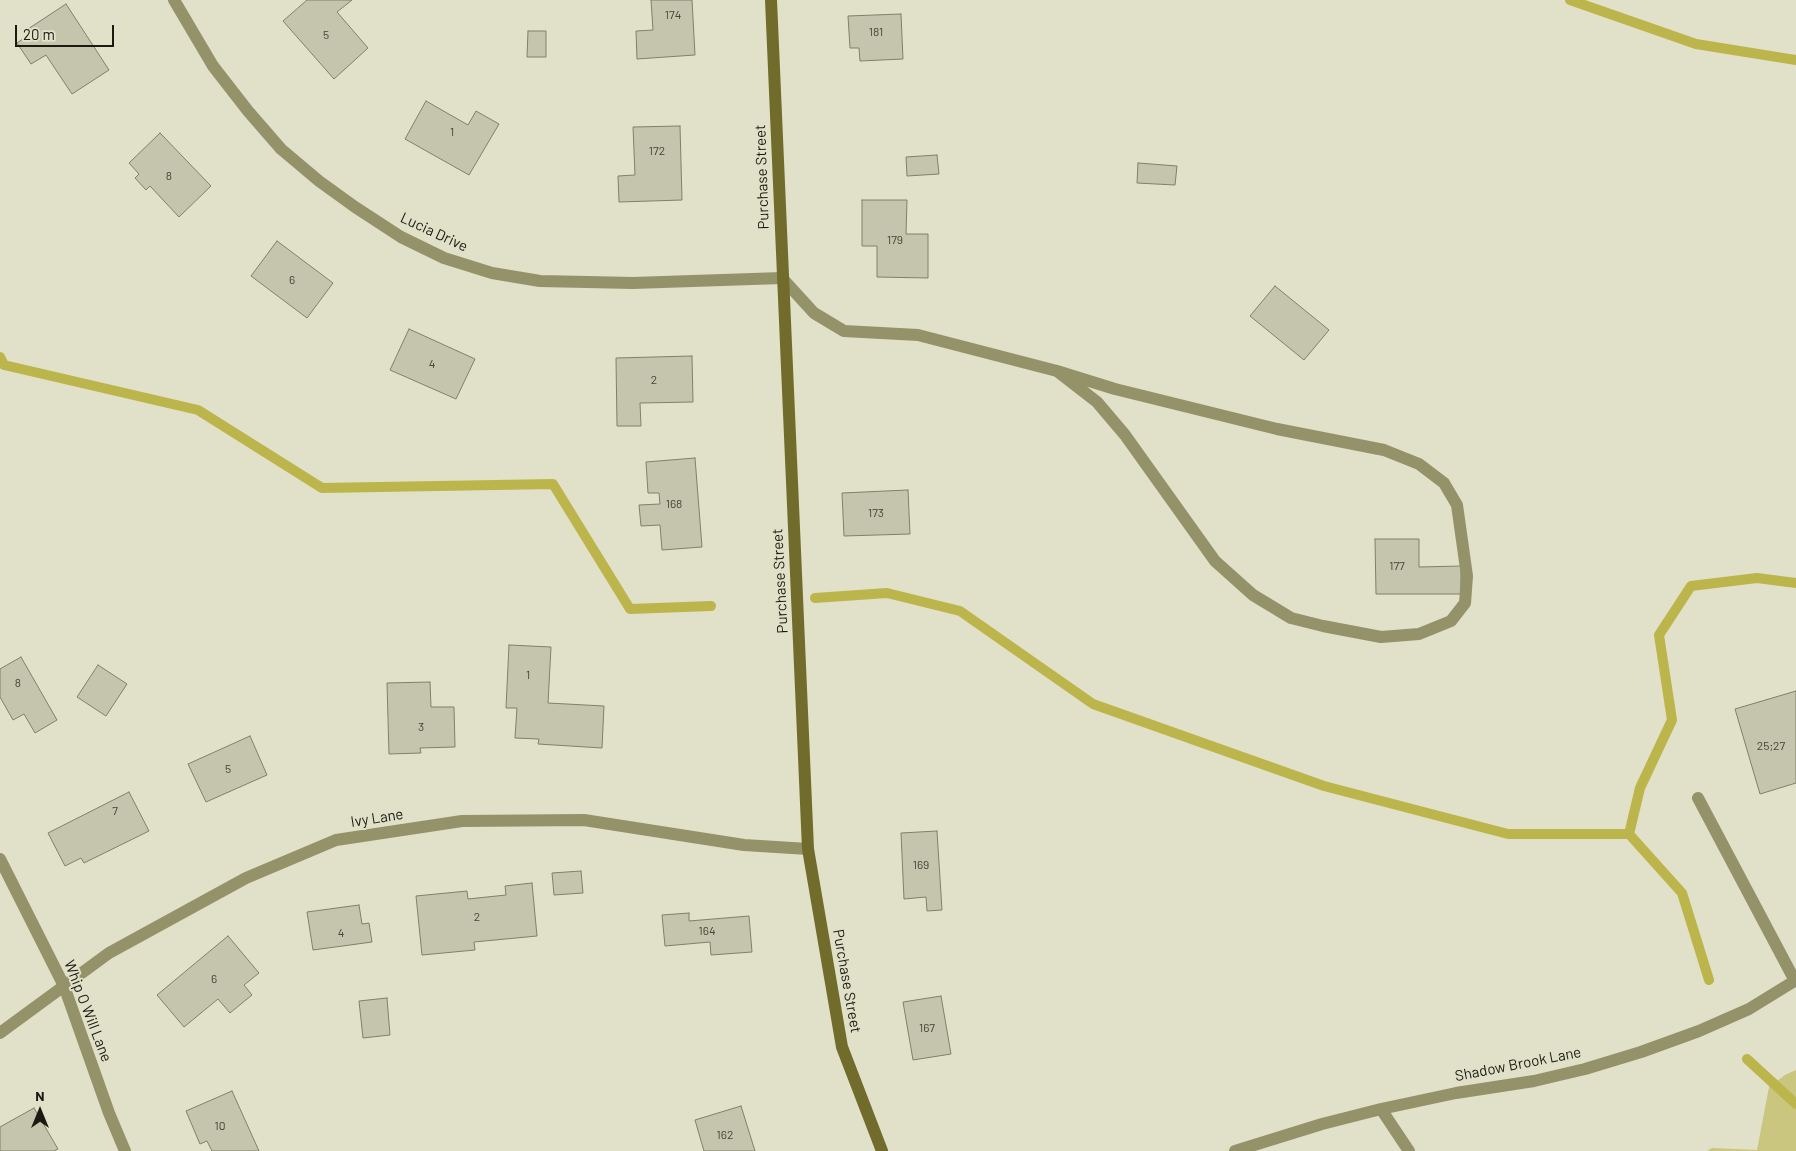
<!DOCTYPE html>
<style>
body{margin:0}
#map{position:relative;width:1796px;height:1151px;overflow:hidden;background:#e1e0c8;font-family:Barlow,sans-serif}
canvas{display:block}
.north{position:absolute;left:15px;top:1086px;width:50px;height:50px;-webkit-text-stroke:4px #e1e0c8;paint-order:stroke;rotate:0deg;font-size:14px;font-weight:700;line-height:20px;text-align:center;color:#1a1a11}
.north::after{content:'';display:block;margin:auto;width:18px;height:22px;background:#1a1a11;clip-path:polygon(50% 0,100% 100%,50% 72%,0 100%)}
.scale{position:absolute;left:15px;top:25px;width:99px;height:22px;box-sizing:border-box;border:2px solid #1a1a11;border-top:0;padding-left:6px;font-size:15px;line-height:18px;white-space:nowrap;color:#1a1a11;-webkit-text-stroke:4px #e1e0c8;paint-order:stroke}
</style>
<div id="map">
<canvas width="1796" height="1151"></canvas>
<div class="north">N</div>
<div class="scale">20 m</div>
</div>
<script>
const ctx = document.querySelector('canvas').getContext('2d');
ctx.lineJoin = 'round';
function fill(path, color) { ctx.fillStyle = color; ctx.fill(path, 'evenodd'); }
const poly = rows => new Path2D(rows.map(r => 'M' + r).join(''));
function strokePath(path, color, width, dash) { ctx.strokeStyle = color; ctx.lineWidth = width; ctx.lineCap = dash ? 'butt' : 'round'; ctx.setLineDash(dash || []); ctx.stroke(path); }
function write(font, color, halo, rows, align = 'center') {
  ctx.font = font + ' Barlow,sans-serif'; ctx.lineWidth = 4; ctx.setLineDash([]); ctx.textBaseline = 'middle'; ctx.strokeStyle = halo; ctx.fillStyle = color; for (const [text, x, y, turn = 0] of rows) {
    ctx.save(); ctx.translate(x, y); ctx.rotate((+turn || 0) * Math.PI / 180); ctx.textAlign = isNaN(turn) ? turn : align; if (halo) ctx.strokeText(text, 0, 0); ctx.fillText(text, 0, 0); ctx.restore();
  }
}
const green = poly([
 [1796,1070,1796,1151,1707,1151,1712,1148,1757,1150,1769,1087,1785,1075]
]);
const stream = poly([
 [1570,0,1696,44,1796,60],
 [0,357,4,365,198,410,322,488,553,484,630,609,711,606],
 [815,598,887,593,960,611,1093,704,1324,786,1508,834,1629,834],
 [1709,980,1682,893,1629,834,1640,788,1672,720,1659,635,1691,586,1757,578,1796,583],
 [1747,1059,1796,1104]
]);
const building = poly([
 [307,0,352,0,337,12,368,48,334,79,283,21,307,0],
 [651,0,692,0,695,55,637,59,636,31,653,30,651,0],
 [66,4,109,70,72,94,46,55,31,64,17,43,31,33,28,29,66,4],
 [901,14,903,59,860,61,859,48,850,48,848,16,901,14],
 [528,31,546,31,546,57,527,57,528,31],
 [426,101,468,125,476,111,499,124,469,175,405,139,426,101],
 [680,126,682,200,619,202,618,176,635,175,633,127,680,126],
 [160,133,211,186,179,217,150,186,146,190,135,178,139,174,129,163,160,133],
 [937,155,939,174,907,176,906,157,937,155],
 [1138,163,1177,166,1175,185,1137,183,1138,163],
 [862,200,907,200,906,234,928,234,928,278,877,277,877,246,862,246,862,200],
 [277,241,333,283,307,318,251,276,277,241],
 [1275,286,1329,330,1304,360,1250,316,1275,286],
 [409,329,475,359,456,399,390,370,409,329],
 [692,356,693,402,640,403,641,426,617,426,616,358,692,356],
 [695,458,702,547,662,550,660,525,641,526,639,505,660,504,659,493,648,493,646,462,695,458],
 [908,490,910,534,844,536,842,493,908,490],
 [1375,539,1419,539,1419,567,1461,566,1461,594,1376,594,1375,539],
 [509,645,551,647,548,703,604,706,602,748,538,744,539,739,515,738,517,708,506,708,509,645],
 [21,657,57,720,35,733,24,714,13,720,0,697,0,669,21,657],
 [98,665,127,684,106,716,77,697,98,665],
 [430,682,431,707,454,707,455,747,420,748,421,753,389,754,387,683,430,682],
 [1796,691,1796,783,1760,794,1735,709,1796,691],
 [250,736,267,775,206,802,188,764,250,736],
 [129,792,149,831,84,863,81,858,65,866,48,833,129,792],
 [937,831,942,910,927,911,926,897,904,899,901,833,937,831],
 [581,871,583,893,554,895,552,873,581,871],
 [532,883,537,936,474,942,475,950,422,955,416,896,467,891,468,899,506,895,505,886,532,883],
 [359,905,362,924,369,923,372,942,313,950,307,912,359,905],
 [689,913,689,921,749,916,752,952,711,955,710,942,665,946,662,915,689,913],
 [228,936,259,973,244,985,252,995,230,1013,218,999,184,1027,157,995,228,936],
 [941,996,951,1054,913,1060,903,1002,941,996],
 [387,998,390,1035,363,1038,359,1001,387,998],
 [232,1091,259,1151,212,1151,207,1141,200,1144,186,1111,232,1091],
 [741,1106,755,1151,704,1151,695,1120,741,1106],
 [34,1108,58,1149,54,1151,0,1151,0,1127,34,1108]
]);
const service = poly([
 [1698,798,1795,981]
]);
const minor = poly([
 [174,0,213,66,248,111,281,149,319,181,355,207,401,237,444,258,492,273,540,281,633,283,782,278,814,313,844,331,918,335,1057,371,1097,402,1125,435,1215,561,1253,595,1291,618,1323,626,1381,637,1419,634,1451,621,1465,603,1467,576,1457,505,1444,483,1419,464,1384,450,1277,429,1115,389,1057,371],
 [0,859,64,986,109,1113,125,1151],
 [0,1033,109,953,246,878,336,840,462,821,584,820,744,845,808,849],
 [1381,1109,1409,1151],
 [1235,1151,1322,1124,1381,1109,1456,1093,1534,1081,1585,1069,1641,1052,1699,1031,1749,1009,1796,980]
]);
const secondary = poly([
 [771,0,808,849,842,1047,882,1151]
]);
const numberNames = [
 ["174",673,15],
 ["181",876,32],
 ["5",326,35],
 ["1",452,132],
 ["172",657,151],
 ["8",169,176],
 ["179",895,240],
 ["6",292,280],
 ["4",432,364],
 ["2",654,380],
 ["168",674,504],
 ["173",876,513],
 ["177",1397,566],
 ["1",528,675],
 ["8",18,683],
 ["3",421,727],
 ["25;27",1771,746],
 ["5",228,769],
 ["7",115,811],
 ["169",921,865],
 ["2",477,917],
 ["164",707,931],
 ["4",341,933],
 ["6",214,979],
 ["167",927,1028],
 ["10",220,1126],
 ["162",725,1135]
];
const streetNames = [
 ["Purchase Street",762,177,-92],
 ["Lucia Drive",434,232,25],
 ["Purchase Street",780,581,-93],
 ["Ivy Lane",377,818,-9],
 ["Purchase Street",847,981,80],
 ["Whip O Will Lane",88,1011,69],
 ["Shadow Brook Lane",1518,1064,-11]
];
fill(green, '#cac680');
strokePath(stream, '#bcb54c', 10);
fill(building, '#c5c4ac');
strokePath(building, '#808069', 1);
strokePath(service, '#949269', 12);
strokePath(minor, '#949269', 12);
strokePath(secondary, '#716c2c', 12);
write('12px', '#454438', null, numberNames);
write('15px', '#1a1a11', '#e1e0c8', streetNames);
</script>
